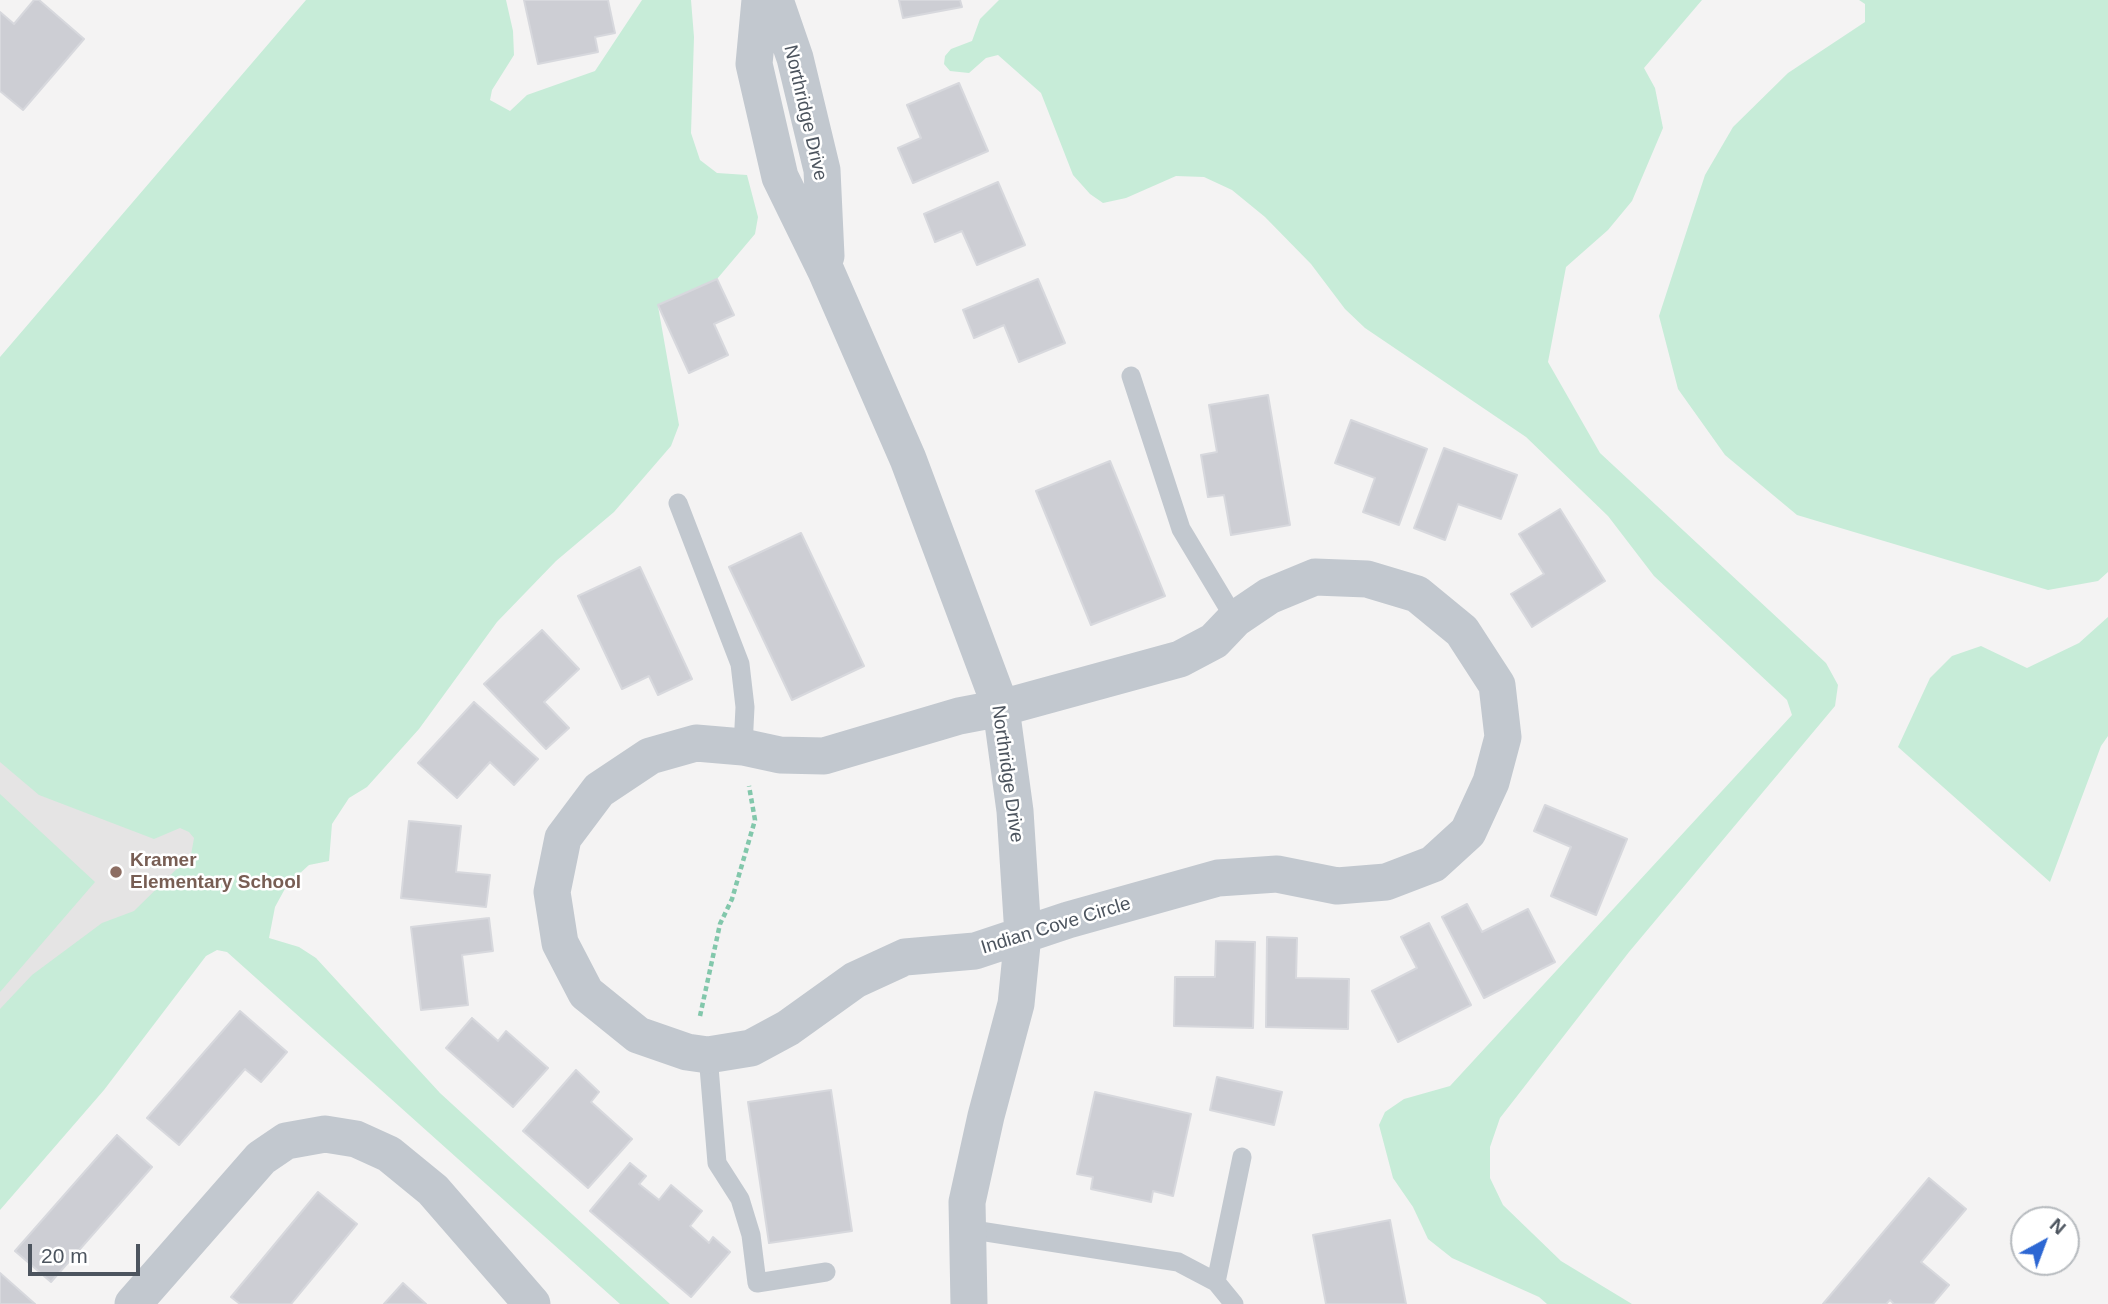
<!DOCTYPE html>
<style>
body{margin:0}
#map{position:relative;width:2108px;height:1304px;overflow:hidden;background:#f4f3f3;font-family:Helvetica,sans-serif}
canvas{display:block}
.north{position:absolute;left:2010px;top:1206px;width:70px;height:70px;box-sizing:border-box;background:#fff;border:2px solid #b7bbbf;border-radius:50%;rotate:41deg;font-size:19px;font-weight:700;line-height:28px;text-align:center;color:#4c545e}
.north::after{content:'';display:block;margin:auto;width:24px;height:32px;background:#2d67d3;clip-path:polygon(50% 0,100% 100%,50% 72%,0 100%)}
.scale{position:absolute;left:28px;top:1244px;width:112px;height:32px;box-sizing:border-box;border:4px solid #4c545e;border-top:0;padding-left:9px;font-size:21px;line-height:24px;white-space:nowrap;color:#4c545e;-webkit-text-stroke:5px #fff;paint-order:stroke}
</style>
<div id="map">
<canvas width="2108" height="1304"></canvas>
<div class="north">N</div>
<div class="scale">20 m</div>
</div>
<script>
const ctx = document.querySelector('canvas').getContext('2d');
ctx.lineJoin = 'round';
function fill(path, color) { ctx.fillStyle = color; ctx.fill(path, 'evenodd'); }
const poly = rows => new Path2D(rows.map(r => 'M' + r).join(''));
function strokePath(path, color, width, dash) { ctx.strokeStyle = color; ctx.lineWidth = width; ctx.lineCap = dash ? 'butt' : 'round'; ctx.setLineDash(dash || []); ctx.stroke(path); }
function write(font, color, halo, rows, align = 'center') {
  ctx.font = font + ' Helvetica,sans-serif'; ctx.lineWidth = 5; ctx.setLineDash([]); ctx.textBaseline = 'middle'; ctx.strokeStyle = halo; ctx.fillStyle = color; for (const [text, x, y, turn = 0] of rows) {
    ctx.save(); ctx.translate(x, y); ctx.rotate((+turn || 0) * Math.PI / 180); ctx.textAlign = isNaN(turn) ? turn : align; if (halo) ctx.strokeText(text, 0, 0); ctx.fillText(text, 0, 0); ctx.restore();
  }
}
const education = poly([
 [0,601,263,837,0,1140]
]);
const green = poly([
 [306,0,506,0,513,31,514,55,492,90,490,100,510,111,527,95,595,71,642,0,691,0,694,37,691,133,700,160,717,173,747,175,758,217,755,234,717,279,658,306,679,425,671,446,614,512,556,561,497,622,419,729,367,787,349,798,332,824,329,861,309,865,287,885,275,907,269,938,299,947,316,958,440,1093,670,1304,620,1304,227,952,217,950,206,956,104,1090,0,1210,0,1009,32,975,102,923,134,911,191,855,194,838,189,832,180,828,154,839,39,795,0,762,0,357],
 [999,0,1702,0,1644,68,1655,88,1663,128,1632,201,1608,230,1566,267,1548,362,1600,453,1826,663,1838,685,1835,706,1629,952,1500,1118,1490,1147,1490,1178,1503,1205,1561,1261,1632,1304,1547,1304,1539,1297,1452,1258,1428,1239,1413,1207,1393,1178,1379,1125,1385,1112,1404,1099,1450,1086,1792,715,1787,700,1654,576,1608,516,1526,437,1365,328,1345,309,1311,264,1265,217,1232,190,1204,177,1176,176,1126,198,1103,203,1090,194,1073,175,1041,93,998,55,986,58,969,73,950,71,944,64,945,56,951,49,972,41,980,19],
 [1859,0,2108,0,2108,572,2098,581,2048,590,1797,515,1725,455,1678,389,1659,316,1705,175,1733,127,1788,73,1865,22,1865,4],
 [2108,617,2108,736,2101,746,2050,882,1898,747,1930,678,1952,656,1981,646,2027,668,2079,643],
 [0,794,95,882,0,992]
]);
const building = poly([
 [34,0,39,0,84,39,23,110,0,91,0,12,14,24,34,0],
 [524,0,608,0,615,33,595,37,598,52,538,64,524,0],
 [899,0,960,0,962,7,903,18,899,0],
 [959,83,988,151,913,183,898,148,921,138,907,105,959,83],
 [998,182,1025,245,977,265,962,231,935,242,924,214,998,182],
 [717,279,734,315,714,324,728,355,689,373,658,305,717,279],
 [1038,279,1065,343,1019,362,1004,325,974,338,963,310,1038,279],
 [1268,395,1290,525,1231,535,1224,495,1208,497,1201,455,1217,452,1209,405,1268,395],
 [1351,420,1427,449,1399,525,1363,512,1375,478,1335,463,1351,420],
 [1444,448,1517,475,1501,519,1458,504,1445,540,1414,528,1444,448],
 [1110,461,1165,596,1091,625,1036,491,1110,461],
 [1560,509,1605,581,1532,627,1511,594,1544,574,1519,534,1560,509],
 [801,533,864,666,792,700,729,567,801,533],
 [640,567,692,679,658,695,649,676,622,689,578,596,640,567],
 [542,630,579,669,544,702,569,728,546,749,484,684,542,630],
 [474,702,538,759,514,785,490,762,457,798,418,763,474,702],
 [1545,805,1627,839,1596,915,1551,896,1571,847,1534,831,1545,805],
 [409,821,461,826,456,872,490,875,486,907,401,898,409,821],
 [1467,904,1482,932,1528,909,1555,962,1484,998,1442,917,1467,904],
 [489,918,493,951,462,955,468,1005,421,1010,411,927,489,918],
 [1429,923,1471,1005,1398,1042,1372,991,1417,968,1401,937,1429,923],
 [1267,937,1297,938,1296,978,1349,979,1348,1029,1266,1027,1267,937],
 [1216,941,1255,942,1253,1028,1174,1026,1175,977,1215,977,1216,941],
 [240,1011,287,1052,261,1082,245,1069,179,1145,147,1118,240,1011],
 [472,1018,498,1041,506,1031,548,1068,513,1107,446,1048,472,1018],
 [576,1070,599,1092,591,1102,632,1139,588,1188,523,1131,576,1070],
 [1217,1077,1282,1092,1274,1125,1210,1110,1217,1077],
 [831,1090,852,1231,769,1243,748,1102,831,1090],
 [1095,1092,1191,1114,1173,1196,1153,1191,1151,1202,1091,1189,1093,1177,1077,1174,1095,1092],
 [117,1135,152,1167,51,1282,15,1251,117,1135],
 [630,1163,646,1176,639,1184,659,1200,671,1185,702,1211,690,1226,709,1243,713,1237,730,1252,691,1297,590,1211,630,1163],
 [1929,1178,1966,1209,1921,1262,1949,1285,1933,1304,1894,1304,1890,1300,1886,1304,1823,1304,1929,1178],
 [318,1192,357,1224,291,1304,240,1304,231,1297,318,1192],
 [1390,1220,1406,1304,1326,1304,1313,1235,1390,1220],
 [0,1273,35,1304,0,1304,0,1273],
 [403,1283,426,1304,384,1304,403,1283]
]);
const path = poly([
 [700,1016,720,924,732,899,755,820,749,786]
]);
const lane = poly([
 [1131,376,1181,529,1235,619],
 [678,503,740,664,745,707,743,747],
 [708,1055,717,1163,740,1199,751,1235,757,1283,826,1272],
 [967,1229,1178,1262,1216,1282,1234,1304],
 [1216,1282,1242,1157]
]);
const street = poly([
 [760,0,754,64,780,177,826,271,908,459,1001,708,1015,811,1023,935,1016,1004,986,1116,967,1202,969,1304],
 [775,0,795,58,822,170,826,256],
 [1315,577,1367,579,1417,594,1462,631,1497,685,1503,737,1491,782,1468,832,1433,864,1386,882,1337,886,1277,874,1218,878,1068,920,975,951,905,957,855,980,788,1028,751,1048,708,1055,687,1052,638,1035,586,993,560,943,552,892,563,838,599,790,650,756,696,743,743,747,780,755,824,756,959,716,1001,708,1180,659,1214,641,1235,619,1269,596,1315,577],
 [133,1304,261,1158,286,1141,325,1134,356,1139,389,1154,433,1190,532,1304]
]);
const markers = [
 [116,872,7,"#8d6e63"]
];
const streetNames = [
 ["Northridge Drive",805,113,77],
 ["Northridge Drive",1007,774,82],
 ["Indian Cove Circle",1056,926,-17]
];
const educationNames = [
 ["Kramer",130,861],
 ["Elementary School",130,883]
];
fill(education, '#e5e4e4');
fill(green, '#c7ecd8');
fill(building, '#cdced4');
strokePath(building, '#d7d8dd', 2);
strokePath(path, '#82c7ab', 4.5, [5, 3.5]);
strokePath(lane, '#c2c8cf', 19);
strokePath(street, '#c2c8cf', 37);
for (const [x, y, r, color] of markers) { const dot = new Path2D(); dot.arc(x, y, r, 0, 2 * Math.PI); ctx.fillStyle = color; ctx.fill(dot); strokePath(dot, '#fff', 2.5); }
write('19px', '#4c545e', '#fff', streetNames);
write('bold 19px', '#785e54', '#fff', educationNames, 'left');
</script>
